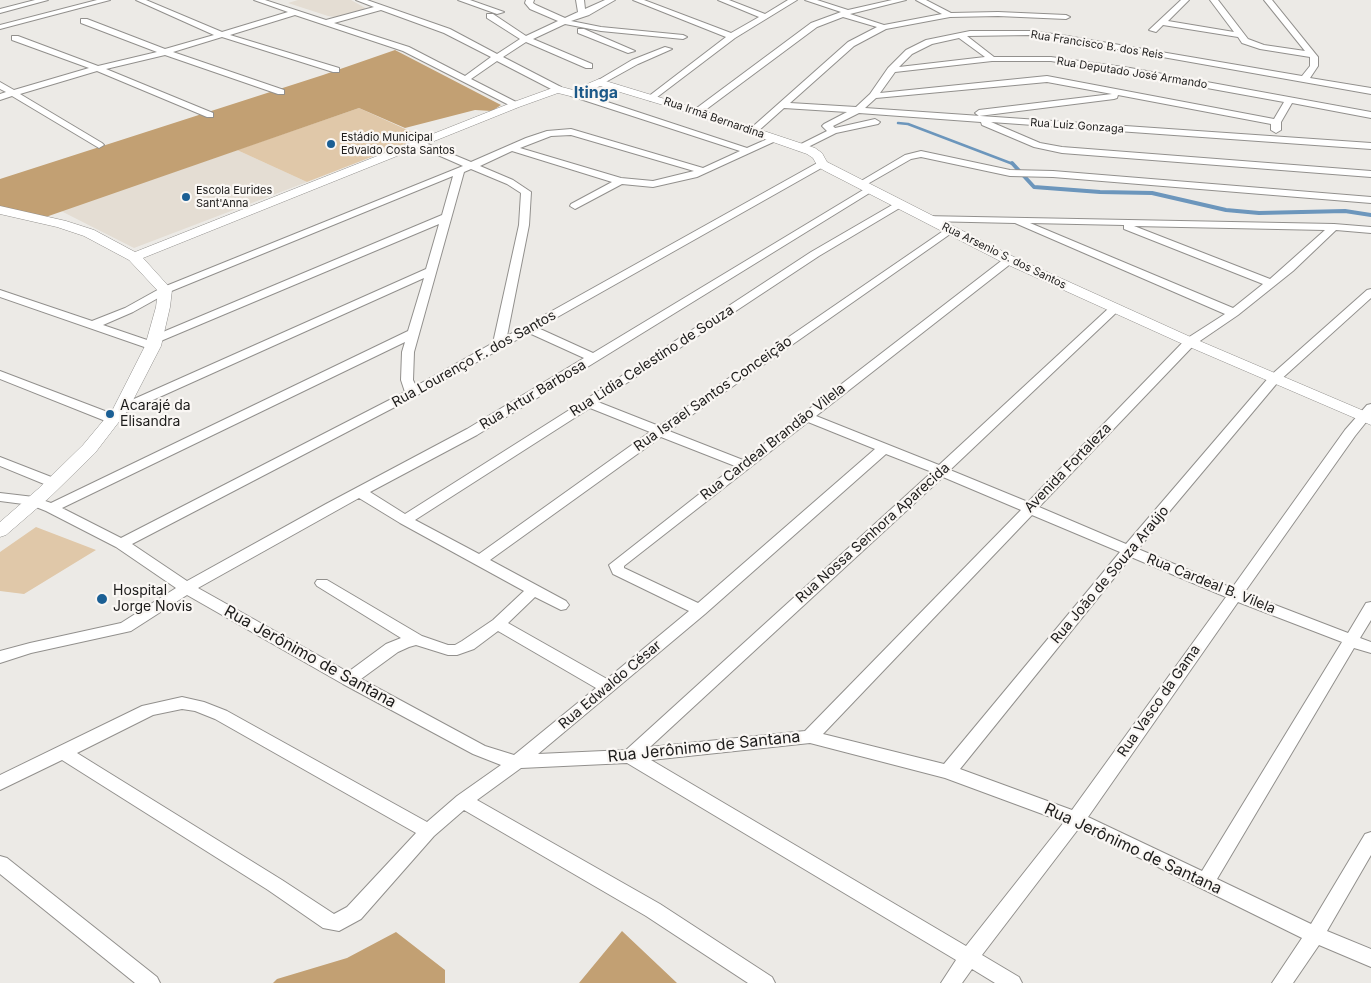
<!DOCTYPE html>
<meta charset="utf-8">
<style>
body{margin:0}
canvas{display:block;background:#eceae6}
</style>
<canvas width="1371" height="983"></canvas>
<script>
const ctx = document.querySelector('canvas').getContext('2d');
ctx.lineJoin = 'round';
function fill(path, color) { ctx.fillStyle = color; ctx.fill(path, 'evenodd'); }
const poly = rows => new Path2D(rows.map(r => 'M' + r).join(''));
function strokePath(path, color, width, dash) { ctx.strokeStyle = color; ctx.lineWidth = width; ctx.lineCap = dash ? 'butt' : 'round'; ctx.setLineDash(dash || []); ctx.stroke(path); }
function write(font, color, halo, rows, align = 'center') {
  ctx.font = font + ' Inter,sans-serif'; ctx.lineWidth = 4.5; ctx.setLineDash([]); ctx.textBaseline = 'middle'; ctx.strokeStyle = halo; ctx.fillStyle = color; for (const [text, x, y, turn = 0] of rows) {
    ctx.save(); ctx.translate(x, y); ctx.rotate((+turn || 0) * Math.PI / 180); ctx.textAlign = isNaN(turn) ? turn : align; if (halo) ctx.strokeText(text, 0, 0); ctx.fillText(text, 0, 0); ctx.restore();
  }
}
const built = poly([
 [298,0,351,0,367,9,335,17,328,16,288,3],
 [237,150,307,182,134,248,61,211]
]);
const green = poly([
 [359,108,423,137,307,182,237,150],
 [36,527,96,550,24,594,0,591,0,552]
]);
const forest = poly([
 [395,50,501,105,492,111,475,110,405,128,359,108,40,219,0,210,0,179,323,75],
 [622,931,677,983,579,983],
 [396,932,445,970,445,983,273,983,277,979,347,958]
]);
const streamFar1 = poly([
 [898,123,908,124,1013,164]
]);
const stream = poly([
 [1012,163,1034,187,1100,192,1152,193,1226,210,1259,213,1345,211,1371,215]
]);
const minor = poly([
 [35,0,48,0,0,13,0,9,35,0],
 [97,0,110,0,0,29,0,25,97,0],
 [136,0,146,0,222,32,288,12,254,0,265,0,326,20,374,7,356,0,367,0,450,29,497,54,520,39,487,18,487,14,493,14,526,36,558,21,530,9,525,3,526,0,534,0,533,3,536,5,565,18,578,12,576,0,584,0,585,9,605,0,615,0,589,15,571,21,601,27,683,35,687,37,683,39,601,31,565,24,533,39,592,64,592,68,586,68,526,42,503,57,561,87,561,91,555,91,497,61,471,79,518,103,519,105,515,108,403,51,295,15,230,35,339,68,339,72,333,72,222,37,173,52,284,90,284,94,278,94,165,55,106,69,213,113,213,117,207,117,97,71,20,94,102,143,104,145,99,148,12,96,0,100,0,94,6,92,0,89,0,82,14,90,89,68,12,40,12,36,18,36,98,66,157,52,81,23,81,19,87,19,165,49,214,35,136,0],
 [381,10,444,33,491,57,465,76,409,47,334,23,381,10],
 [458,0,470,0,504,12,497,14,458,0],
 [633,0,644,0,731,33,759,17,718,0,729,0,765,14,788,0,797,0,735,38,652,101,649,100,649,96,726,37,633,0],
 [805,0,817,0,848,10,892,0,906,0,850,14,884,25,942,14,916,0,926,0,951,13,998,12,1066,15,1070,17,1066,19,998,16,950,17,886,29,854,46,790,103,856,107,870,94,888,68,906,50,926,40,970,31,1030,31,1061,35,1302,76,1310,66,1310,57,1260,49,1242,43,1238,37,1163,25,1156,32,1149,30,1181,0,1189,0,1168,21,1234,32,1210,0,1218,0,1248,39,1264,45,1305,51,1264,0,1272,0,1318,57,1318,66,1310,78,1371,88,1371,94,1061,39,1030,35,967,36,994,57,1051,57,1130,68,1371,112,1371,118,1292,103,1281,122,1281,130,1276,133,1271,130,1271,124,1118,95,1117,98,1114,99,979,116,975,113,979,110,1112,94,1047,82,876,98,865,108,1371,143,1371,149,991,122,1040,143,1062,147,1371,171,1371,177,1062,153,1034,147,982,125,981,122,859,113,833,126,835,128,875,119,880,122,878,124,836,133,800,151,795,148,797,146,827,131,822,126,824,124,847,112,784,108,756,133,750,133,750,129,848,42,877,27,843,17,817,27,700,114,694,114,694,110,811,23,841,12,805,0],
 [959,38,985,57,899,67,912,54,932,44,959,38],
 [992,61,1051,61,1130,74,1284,102,1274,119,1047,76,880,93,895,72,992,61],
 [578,29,584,29,635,51,628,53,578,33,578,29],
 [665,47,672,49,638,64,602,84,595,82,632,60,665,47],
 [574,91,747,148,772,137,778,137,780,139,697,177,653,187,622,184,575,209,570,206,571,204,612,182,512,151,480,166,513,180,531,192,529,225,507,336,819,162,825,162,825,166,538,328,593,353,868,187,871,186,876,189,477,435,370,492,405,514,585,400,811,252,899,201,904,204,903,206,819,256,598,402,659,426,949,227,953,228,954,230,953,232,669,431,743,460,1005,258,1009,257,1014,260,1013,262,816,416,939,465,1110,307,1118,307,1120,309,1118,311,950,470,1028,502,1186,339,1225,314,1015,223,927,221,922,218,923,216,1334,224,1371,227,1371,233,1336,230,1293,271,1238,315,1194,345,1039,507,1126,544,1270,376,1367,290,1371,289,1371,298,1278,382,1138,549,1232,588,1345,430,1367,405,1371,404,1371,416,1355,436,1244,593,1348,633,1366,603,1371,602,1371,620,1360,638,1371,642,1371,653,1354,648,1217,879,1311,924,1365,834,1371,832,1371,855,1327,931,1371,949,1371,967,1319,945,1293,983,1272,983,1302,938,1079,828,982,955,1019,977,1022,983,995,983,972,969,962,983,941,983,956,960,627,763,521,768,477,800,660,904,772,977,775,983,748,983,646,916,464,810,434,836,361,919,339,931,323,928,268,890,62,760,0,790,0,775,142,706,182,697,204,702,227,711,427,822,457,796,501,765,473,754,343,684,187,595,131,631,31,653,0,663,0,651,30,643,121,623,176,588,116,547,46,511,31,505,0,501,0,493,34,497,51,503,408,331,424,278,124,413,116,413,114,410,116,407,426,269,439,224,156,343,159,346,153,350,0,297,0,290,92,321,125,308,161,288,463,166,415,145,415,141,418,140,471,162,526,138,547,131,571,129,703,168,740,151,571,96,571,92,574,91],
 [571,135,694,171,653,181,621,178,520,148,551,136,571,135],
 [471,169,507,184,521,193,519,225,493,343,416,386,413,380,414,352,464,172,471,169],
 [453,176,442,215,151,337,150,341,103,325,133,312,169,292,453,176],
 [1030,223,1124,225,1124,229,1263,284,1233,308,1030,223],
 [1134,226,1325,230,1270,279,1134,226],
 [529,333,584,358,467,429,326,504,187,581,132,544,416,396,529,333],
 [405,342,402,352,401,380,405,392,121,538,62,508,405,342],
 [590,408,650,432,479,554,415,520,590,408],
 [808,422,875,449,698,603,624,568,624,566,808,422],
 [661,437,735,466,609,565,613,574,689,611,607,679,508,623,535,597,561,610,566,609,569,605,566,601,490,560,661,437],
 [886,454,932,472,626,750,538,754,705,614,886,454],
 [943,477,1021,510,805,731,650,747,943,477],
 [359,498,400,523,524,591,493,620,462,641,455,645,448,645,422,636,327,580,317,580,315,583,317,586,401,638,386,644,348,672,198,588,359,498],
 [1032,515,1120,552,944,764,823,734,1032,515],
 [1131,557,1226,597,1072,810,960,769,1131,557],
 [1238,602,1342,642,1202,871,1088,817,1238,602],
 [498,631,596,688,514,755,485,746,361,679,398,652,409,647,416,645,448,655,457,655,474,649,498,631],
 [182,709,195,711,215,719,416,833,347,907,334,914,282,880,77,753,153,715,182,709],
 [810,743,945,778,1064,822,966,946,651,760,810,743],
 [921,151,1010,170,1053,171,1371,197,1371,203,1053,177,1010,176,921,157,911,159,864,186,858,186,856,184,905,155,921,151],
 [0,371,118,416,119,419,113,423,108,422,0,379,0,371],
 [0,457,59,480,61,483,54,487,49,486,0,466,0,457],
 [0,856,7,858,157,977,160,983,135,983,0,874,0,856]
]);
const major = poly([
 [599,79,701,110,815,148,822,153,827,162,833,165,1014,257,1195,339,1371,414,1371,425,1185,345,1004,263,825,171,818,167,813,158,807,154,693,114,600,86,578,96,574,97,558,93,519,107,143,258,172,290,170,307,161,346,128,410,95,453,50,497,6,535,0,537,0,522,38,489,83,445,113,409,145,346,156,307,158,291,129,260,84,236,57,227,0,214,0,206,66,221,94,230,135,252,511,103,558,86,573,90,599,79]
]);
const markers = [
 [331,144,5,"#1b5f94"],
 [186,197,5,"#1b5f94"],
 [110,414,5,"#1b5f94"],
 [102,599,6,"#1b5f94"]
];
const farStreetnames = [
 ["Rua Francisco B. dos Reis",1097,45,9],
 ["Rua Deputado José Armando",1132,73,9],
 ["Rua Irmã Bernardina",714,118,19],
 ["Rua Luiz Gonzaga",1077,126,4],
 ["Rua Arsenio S. dos Santos",1004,256,26]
];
const farPoinames = [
 ["Estádio Municipal",341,138],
 ["Edvaldo Costa Santos",341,151],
 ["Escola Eurides",196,191],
 ["Sant'Anna",196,204]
];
const streetNames = [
 ["Rua Lourenço F. dos Santos",474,359,-29],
 ["Rua Lidia Celestino de Souza",652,361,-33],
 ["Rua Israel Santos Conceição",713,394,-35],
 ["Rua Artur Barbosa",533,395,-31],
 ["Rua Cardeal Brandão Vilela",773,442,-38],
 ["Avenida Fortaleza",1068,468,-46],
 ["Rua Nossa Senhora Aparecida",873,533,-42],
 ["Rua João de Souza Araújo",1110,575,-50],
 ["Rua Cardeal B. Vilela",1211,584,22],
 ["Rua Edwaldo César",610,685,-40],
 ["Rua Vasco da Gama",1159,701,-55]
];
const poiNames = [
 ["Acarajé da",120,406],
 ["Elisandra",120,422],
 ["Hospital",113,591],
 ["Jorge Novis",113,607]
];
const farDistrictnames = [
 ["Itinga",596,93]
];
const nearStreetnames = [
 ["Rua Jerônimo de Santana",310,657,29],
 ["Rua Jerônimo de Santana",704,747,-6],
 ["Rua Jerônimo de Santana",1133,849,25]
];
fill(built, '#e4ddd3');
fill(green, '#e0c8a9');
fill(forest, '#c2a073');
strokePath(streamFar1, '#6c96bc', 2.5);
strokePath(stream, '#6c96bc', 4);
strokePath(minor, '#92908d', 2);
strokePath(major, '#92908d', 1);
fill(minor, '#fff');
fill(major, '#fff');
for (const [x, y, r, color] of markers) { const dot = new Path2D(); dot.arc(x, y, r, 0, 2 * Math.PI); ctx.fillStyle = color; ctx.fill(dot); strokePath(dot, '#faf7f4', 2); }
write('11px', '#1d1c1b', '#faf7f4', farStreetnames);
write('11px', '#1d1c1b', '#faf7f4', farPoinames, 'left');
write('14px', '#1d1c1b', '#faf7f4', streetNames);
write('14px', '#1d1c1b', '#faf7f4', poiNames, 'left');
write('bold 16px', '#1c5989', '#faf7f4', farDistrictnames);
write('16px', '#1d1c1b', '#faf7f4', nearStreetnames);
</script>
